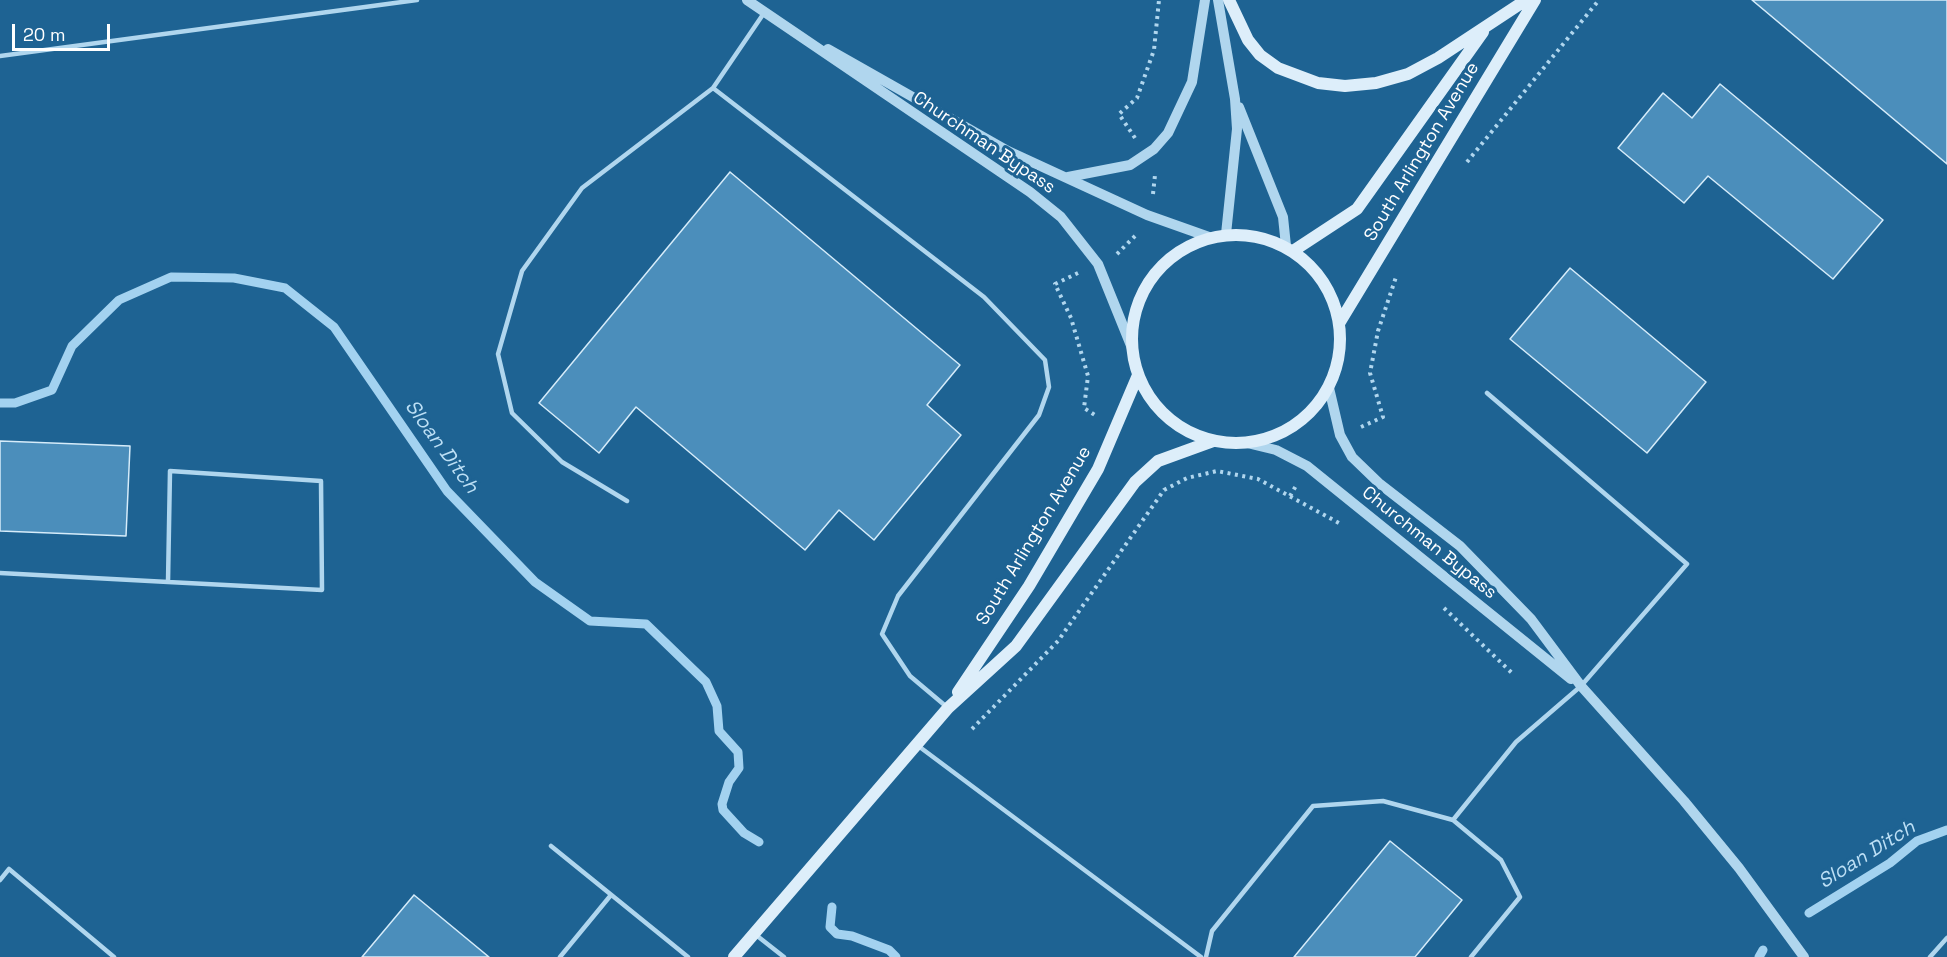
<!DOCTYPE html>
<style>
body{margin:0}
#map{position:relative;width:1947px;height:957px;overflow:hidden;background:#1e6393;font-family:"Space Grotesk",sans-serif}
canvas{display:block}
.scale{position:absolute;left:12px;top:24px;width:98px;height:27px;box-sizing:border-box;border:3px solid #fff;border-top:0;padding-left:8px;font-size:18px;line-height:21px;white-space:nowrap;color:#fff;-webkit-text-stroke:4px #1e6393;paint-order:stroke}
</style>
<div id="map">
<canvas width="1947" height="957"></canvas>
<div class="scale">20 m</div>
</div>
<script>
const ctx = document.querySelector('canvas').getContext('2d');
ctx.lineJoin = 'round';
const poly = rows => new Path2D(rows.map(r => 'M' + r).join(''));
function strokePath(path, color, width, dash) { ctx.strokeStyle = color; ctx.lineWidth = width; ctx.lineCap = dash ? 'butt' : 'round'; ctx.setLineDash(dash || []); ctx.stroke(path); }
function fill(path, color) { ctx.fillStyle = color; ctx.fill(path, 'evenodd'); }
function write(font, color, halo, rows, align = 'center') {
  ctx.font = font + ' "Space Grotesk",sans-serif'; ctx.lineWidth = 6; ctx.setLineDash([]); ctx.textBaseline = 'middle'; ctx.strokeStyle = halo; ctx.fillStyle = color; for (const [text, x, y, turn = 0] of rows) {
    ctx.save(); ctx.translate(x, y); ctx.rotate((+turn || 0) * Math.PI / 180); ctx.textAlign = isNaN(turn) ? turn : align; if (halo) ctx.strokeText(text, 0, 0); ctx.fillText(text, 0, 0); ctx.restore();
  }
}
const stream = poly([
 [0,403,15,403,52,390,72,346,119,300,171,277,234,278,285,288,334,327,447,491,535,582,590,621,646,624,706,682,717,706,719,731,738,752,739,768,729,782,722,804,723,810,744,833,759,842],
 [832,907,830,927,837,934,852,936,889,950,896,957],
 [1809,913,1890,863,1917,841,1947,830],
 [1759,957,1763,950]
]);
const building = poly([
 [1752,0,1947,0,1947,164,1752,0],
 [1720,84,1883,220,1833,279,1708,176,1684,203,1618,148,1663,93,1692,118,1720,84],
 [730,172,960,365,927,405,961,435,874,540,839,510,805,550,636,407,599,453,539,403,730,172],
 [1570,268,1706,382,1647,453,1510,339,1570,268],
 [0,441,130,446,126,536,0,531,0,441],
 [1390,841,1462,900,1415,957,1294,957,1390,841],
 [414,895,489,957,362,957,414,895]
]);
const path = poly([
 [1135,138,1119,114,1137,98,1154,50,1159,0],
 [1467,162,1599,0],
 [1153,194,1155,175],
 [1117,254,1137,234],
 [1078,273,1055,284,1071,318,1088,376,1084,408,1098,417],
 [1361,427,1383,417,1370,373,1378,331,1396,277],
 [1290,496,1297,484],
 [1444,608,1513,674],
 [972,729,1058,641,1164,490,1187,478,1217,471,1258,479,1339,523]
]);
const service = poly([
 [0,56,417,0],
 [713,88,984,297,1045,360,1049,387,1039,415,898,596,882,634,910,676,948,708],
 [627,501,562,462,512,413,498,354,522,271,582,188,713,88,764,13],
 [0,573,168,582,322,590,321,481,170,471,168,582],
 [917,745,1201,957],
 [1453,820,1516,742,1581,686,1687,564,1487,393],
 [551,846,688,957],
 [0,880,9,869,114,957],
 [756,935,784,957],
 [560,957,611,895],
 [1206,957,1212,931,1313,806,1383,801,1453,820,1501,860,1520,897,1471,957],
 [1930,957,1947,938]
]);
const tertiary = poly([
 [747,0,1030,192,1061,217,1098,264,1132,348],
 [1218,0,1235,99,1237,129,1226,234],
 [828,49,1008,151,1147,215,1209,237],
 [1239,107,1283,217,1286,246],
 [1068,177,1130,165,1154,149,1168,133,1192,82,1205,0],
 [1329,388,1340,435,1352,457,1380,484,1460,546,1531,619,1581,686,1684,801,1739,868,1804,957],
 [1247,443,1276,450,1307,466,1571,679]
]);
const secondary = poly([
 [1229,0,1248,40,1260,55,1278,68,1318,83,1345,86,1376,83,1408,74,1438,58,1526,0],
 '1132 339a104 104 0 1 1 208 0a104 104 0 1 1-208 0Z',
 [1293,251,1357,209,1483,32],
 [1340,322,1535,0],
 [958,692,1029,586,1098,469,1138,375],
 [734,957,948,708,1016,646,1135,482,1158,461,1213,441]
]);
const streetNames = [
 ["Churchman Bypass",984,143,34],
 ["South Arlington Avenue",1422,152,-59],
 ["South Arlington Avenue",1034,536,-59],
 ["Churchman Bypass",1429,543,39]
];
const waterNames = [
 ["Sloan Ditch",441,447,54],
 ["Sloan Ditch",1867,855,-32]
];
strokePath(stream, '#a3d2f0', 9);
fill(building, '#4b8ebb');
strokePath(building, '#d6ecfa', 1.5);
strokePath(path, '#b0d6ee', 4, [3, 4.5]);
strokePath(service, '#b0d6ee', 4.5);
strokePath(tertiary, '#b0d6ee', 10);
strokePath(secondary, '#ddeefa', 12);
write('18px', '#fff', '#1e6393', streetNames);
write('italic 20px', '#bcdff5', '#1e6393', waterNames);
</script>
